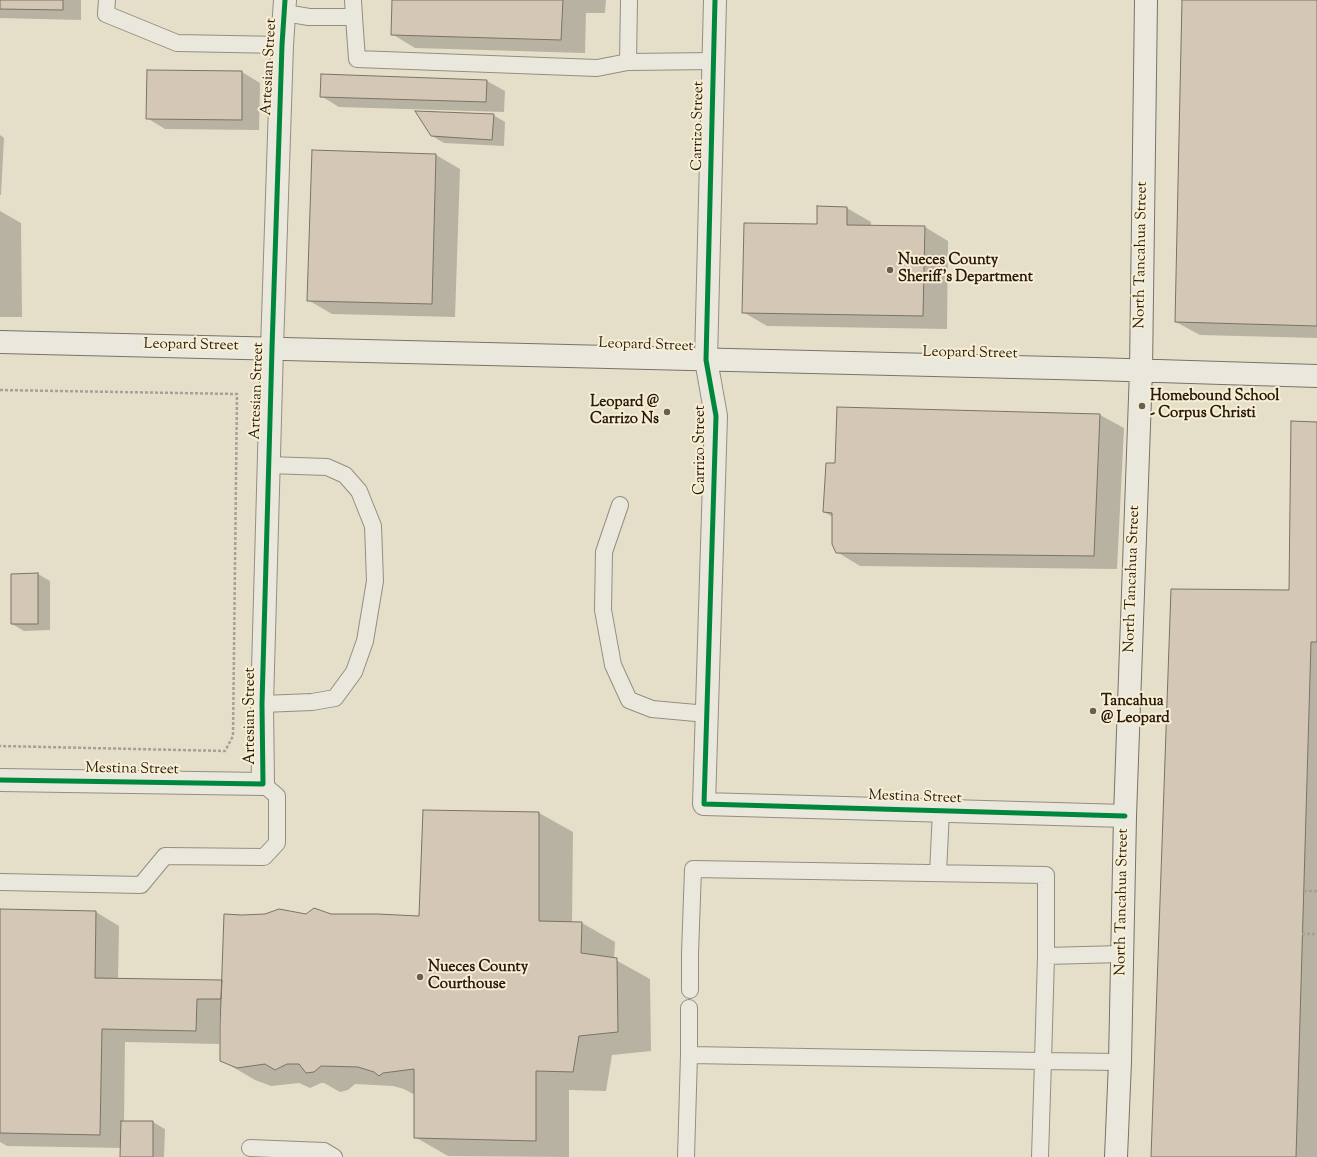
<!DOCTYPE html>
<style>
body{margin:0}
canvas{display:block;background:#e5dfc9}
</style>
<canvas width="1317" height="1157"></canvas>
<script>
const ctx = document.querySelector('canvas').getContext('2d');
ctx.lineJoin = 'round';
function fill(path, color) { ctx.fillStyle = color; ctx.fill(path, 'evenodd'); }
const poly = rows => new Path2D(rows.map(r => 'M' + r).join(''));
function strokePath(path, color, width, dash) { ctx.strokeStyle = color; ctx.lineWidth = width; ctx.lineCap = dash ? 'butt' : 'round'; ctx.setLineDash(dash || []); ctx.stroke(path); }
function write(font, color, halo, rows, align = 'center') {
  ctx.font = font + ' "Sorts Mill Goudy",serif'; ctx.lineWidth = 4; ctx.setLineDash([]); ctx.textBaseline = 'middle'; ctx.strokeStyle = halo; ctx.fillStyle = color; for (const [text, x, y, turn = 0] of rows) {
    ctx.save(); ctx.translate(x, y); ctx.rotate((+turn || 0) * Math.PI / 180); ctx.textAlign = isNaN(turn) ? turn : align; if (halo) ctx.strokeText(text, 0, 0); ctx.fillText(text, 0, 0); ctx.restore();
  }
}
const shadow = poly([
 [0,0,81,0,81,20,0,18],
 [393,0,606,0,605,13,586,13,585,53,415,48,392,34],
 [1183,0,1317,0,1317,338,1200,335,1176,322],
 [242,72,260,83,259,130,165,129,147,118],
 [487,81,505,91,504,112,339,107,321,96],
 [493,115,505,122,504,146,444,143,432,136],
 [0,135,4,138,1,195,0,195],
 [313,151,436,155,460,169,455,317,332,314,308,300],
 [818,207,847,208,871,222,871,226,925,227,948,241,947,329,767,326,743,312,818,225],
 [0,211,21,223,22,317,0,317],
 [1100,415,1124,428,1117,569,860,566,837,552,833,517,824,512],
 [1317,423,1317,1157,1152,1157,1290,591],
 [38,574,50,581,50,630,24,631,12,624],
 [424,811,539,813,573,832,572,923,582,923,615,942,614,959,650,979,651,1051,612,1055,606,1091,569,1090,569,1157,448,1156,415,1137,415,1092,413,1094,404,1089,393,1086,355,1084,348,1090,340,1092,324,1083,321,1083,310,1088,299,1083,271,1086,255,1080,221,1060,222,1012,220,1012,219,1044,125,1042,124,1122,153,1122,165,1129,164,1157,121,1157,121,1148,7,1146,0,1142,0,910,96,912,119,926,118,979,222,981,306,915,420,917]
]);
const building = poly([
 [0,0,63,0,63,10,0,9,0,0],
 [392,0,563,0,561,40,391,35,392,0],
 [1182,0,1317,0,1317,326,1175,322,1182,0],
 [147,70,242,71,242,120,146,119,147,70],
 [321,74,487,80,486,102,320,97,321,74],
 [415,111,494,114,492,140,431,136,415,111],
 [312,150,436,154,432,304,307,301,312,150],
 [817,206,847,207,847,225,925,226,923,316,742,313,744,223,817,224,817,206],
 [837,407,1100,414,1094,556,836,553,832,544,832,513,823,512,826,463,835,463,837,407],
 [1291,421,1317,422,1317,642,1311,642,1296,1157,1151,1157,1171,589,1289,590,1291,421],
 [38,573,38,624,11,624,11,574,38,573],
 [423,810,539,812,539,921,582,922,581,953,617,958,618,1032,579,1036,573,1072,536,1071,536,1141,414,1138,414,1069,383,1073,379,1076,374,1072,358,1067,321,1066,314,1072,306,1073,299,1064,287,1064,275,1070,265,1064,237,1068,220,1061,220,1027,224,914,242,915,265,914,279,909,306,914,314,908,331,914,377,914,419,916,423,810],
 [0,909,96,911,95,978,222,980,221,999,197,999,196,1031,102,1029,100,1135,0,1133,0,909],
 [121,1121,153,1121,153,1157,120,1157,121,1121]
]);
const path = poly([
 [0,390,237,394,233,736,225,751,0,746],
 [1304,891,1317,891],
 [1302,934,1317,934]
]);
const lane = poly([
 [107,0,106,14,177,43,282,45],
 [629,0,628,62,713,61],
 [285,13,309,17,354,17,353,0],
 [354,17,357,59,597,68,628,62],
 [620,505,604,552,603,610,613,665,629,700,652,709,707,714],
 [262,704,312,702,335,698,354,672,365,641,375,581,373,526,359,491,345,475,327,467,268,465],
 [938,873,941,811],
 [0,882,141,885,165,856,264,857,277,843,277,796,263,784],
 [690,990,690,954,693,869,1046,875,1046,956],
 [689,1008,689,1055],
 [1120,1062,1043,1061,1046,956,1122,954],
 [250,1148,324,1151,334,1157],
 [686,1157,689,1055,1043,1061,1040,1157]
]);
const street = poly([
 [715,0,706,360,716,416,704,804,1125,816],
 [0,780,263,784,262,704,272,348,282,45,285,0]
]);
const secondary = poly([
 [0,342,1095,369,1317,376],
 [1116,1157,1120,1062,1125,816,1141,370,1146,0]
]);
const cycleway = poly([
 [715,0,706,360,716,416,704,804,1125,816],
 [0,780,263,784,262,704,272,348,282,45,285,0]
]);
const markers = [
 [890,270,4,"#6c5e4f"],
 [1142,406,4,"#6c5e4f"],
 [667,412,4,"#6c5e4f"],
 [1093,711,4,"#6c5e4f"],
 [420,977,4,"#6c5e4f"]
];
const streetNames = [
 ["Artesian Street",270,67,-87],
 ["Carrizo Street",699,126,-89],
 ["North Tancahua Street",1142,255,-89],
 ["Leopard Street",191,346,1],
 ["Leopard Street",646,346,2],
 ["Leopard Street",970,354,1],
 ["Artesian Street",258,391,-88],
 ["Carrizo Street",701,450,-90],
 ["North Tancahua Street",1133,579,-88],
 ["Artesian Street",251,716,-90],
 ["Mestina Street",132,770,1],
 ["Mestina Street",915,798,2],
 ["North Tancahua Street",1123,902,-89]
];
const poiNames = [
 ["Nueces County",898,261],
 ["Sheriff's Department",898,278],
 ["Homebound School",1150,397],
 ["- Corpus Christi",1150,414],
 ["Leopard @",659,403,"right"],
 ["Carrizo Ns",659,420,"right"],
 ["Tancahua",1101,702],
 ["@ Leopard",1101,719],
 ["Nueces County",428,968],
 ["Courthouse",428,985]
];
fill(shadow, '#0003');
fill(building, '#d5c7b6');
strokePath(building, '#797367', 1);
strokePath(lane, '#948e80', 18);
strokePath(street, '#948e80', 24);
strokePath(secondary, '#797367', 24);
strokePath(path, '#a5a198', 2.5, [3, 2]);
strokePath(lane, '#eae7dc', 16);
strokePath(street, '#eae7dc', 22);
strokePath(secondary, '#eae7dc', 22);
strokePath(cycleway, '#00873e', 5);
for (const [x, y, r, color] of markers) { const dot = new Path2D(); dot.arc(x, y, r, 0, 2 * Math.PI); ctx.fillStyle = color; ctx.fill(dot); strokePath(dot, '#f7efd3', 1.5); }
write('15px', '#2b190d', '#f7efd3', streetNames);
write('bold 15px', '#2b190d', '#f7efd3', poiNames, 'left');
</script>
